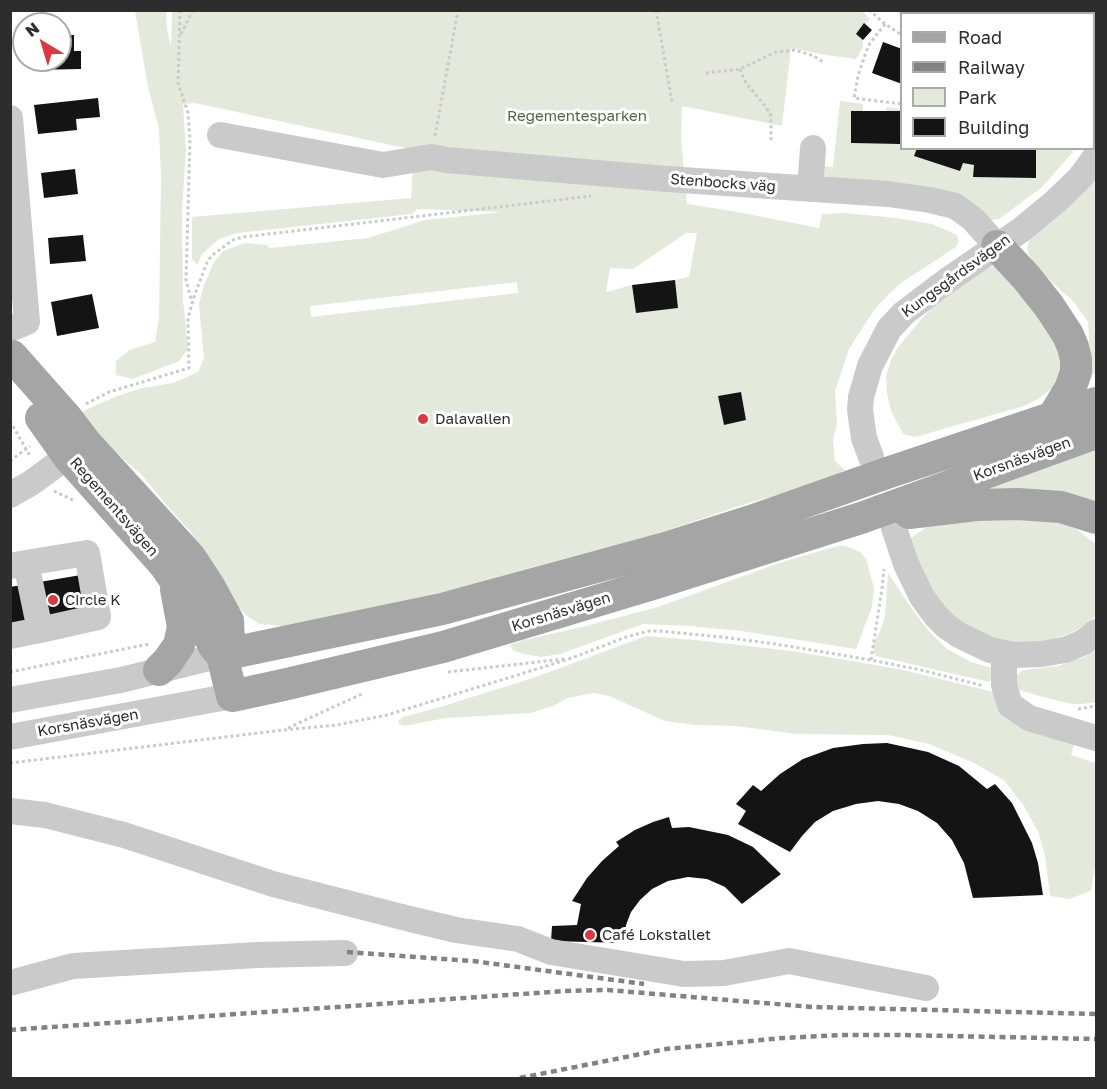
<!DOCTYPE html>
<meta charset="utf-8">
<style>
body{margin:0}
#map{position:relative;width:1107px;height:1089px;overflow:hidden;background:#fff;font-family:"Golos Text",sans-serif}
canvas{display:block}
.frame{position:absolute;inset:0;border:12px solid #2d2d2d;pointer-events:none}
.legend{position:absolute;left:900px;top:12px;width:195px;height:138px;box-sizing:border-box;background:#fff;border:2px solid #ababab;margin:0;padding:8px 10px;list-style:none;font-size:18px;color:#2d2d2d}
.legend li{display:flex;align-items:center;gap:12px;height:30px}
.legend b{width:30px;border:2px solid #ababab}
.north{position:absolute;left:12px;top:12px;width:60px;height:60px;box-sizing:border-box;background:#fff;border:2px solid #ababab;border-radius:50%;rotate:322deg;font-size:16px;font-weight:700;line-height:24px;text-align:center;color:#2d2d2d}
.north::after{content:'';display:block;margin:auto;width:21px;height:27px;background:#dc383f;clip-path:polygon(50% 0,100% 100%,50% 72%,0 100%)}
</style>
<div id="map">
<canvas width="1107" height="1089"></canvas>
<div class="frame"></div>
<ul class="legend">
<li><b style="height:8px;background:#a5a5a5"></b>Road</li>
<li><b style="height:8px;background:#828282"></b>Railway</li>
<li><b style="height:16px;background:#e3eadc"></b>Park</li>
<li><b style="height:16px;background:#141414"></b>Building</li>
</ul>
<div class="north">N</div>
</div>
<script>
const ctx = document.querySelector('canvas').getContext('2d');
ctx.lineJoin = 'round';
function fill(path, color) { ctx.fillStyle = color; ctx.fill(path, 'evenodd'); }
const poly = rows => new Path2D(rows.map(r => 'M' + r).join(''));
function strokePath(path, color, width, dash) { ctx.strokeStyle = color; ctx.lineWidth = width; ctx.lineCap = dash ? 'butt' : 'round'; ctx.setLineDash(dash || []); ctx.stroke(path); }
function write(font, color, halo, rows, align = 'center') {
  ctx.font = font + ' "Golos Text",sans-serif'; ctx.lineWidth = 6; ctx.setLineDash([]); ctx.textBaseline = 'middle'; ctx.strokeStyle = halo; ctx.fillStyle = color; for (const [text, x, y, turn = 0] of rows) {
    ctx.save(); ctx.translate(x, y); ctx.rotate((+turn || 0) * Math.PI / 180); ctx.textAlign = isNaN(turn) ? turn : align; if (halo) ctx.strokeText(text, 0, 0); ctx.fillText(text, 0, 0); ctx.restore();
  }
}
const green = poly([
 [135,11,166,11,167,29,171,47,172,11,862,11,870,19,856,34,863,40,863,47,856,59,826,55,791,48,782,126,682,106,681,138,687,204,732,211,819,228,822,214,846,213,896,218,932,224,957,235,959,242,956,247,901,283,889,294,874,310,849,349,835,391,837,423,833,440,834,452,835,461,845,470,811,486,748,503,653,535,526,569,477,584,416,598,359,612,289,627,259,624,246,615,223,591,191,532,173,513,141,474,75,418,78,414,98,404,120,395,142,388,173,383,198,372,204,359,199,304,204,285,214,262,223,251,245,243,267,245,270,248,368,238,425,220,503,212,417,209,412,214,238,233,219,239,202,254,197,265,192,259,192,217,411,198,414,150,195,103,183,104,186,150,182,212,183,299,188,349,179,361,133,379,116,375,116,361,130,350,155,342,159,317,161,176,159,129,148,87],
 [686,233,697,233,689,277,675,280,678,308,636,313,632,285,606,292,610,268,633,269],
 [517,282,518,293,311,317,310,306],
 [741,392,746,420,724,425,719,396],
 [980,11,980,13,902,14,901,15,896,11],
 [1094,74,1096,74,1096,121,1094,125],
 [840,101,863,104,863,111,851,111,851,143,899,144,886,111,887,107,901,109,902,148,917,149,914,156,960,171,963,163,974,165,973,176,1036,178,1036,149,1072,149,1073,152,1041,188,999,219,988,220,822,178,819,166,833,167],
 [1096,173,1096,375,1091,373,1088,322,1073,301,1032,265,1027,247,1031,237],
 [1001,264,1065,353,1059,383,1038,399,1024,406,915,437,903,434,891,411,887,393,886,376,891,360,898,347,931,308,961,283,985,269],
 [1096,449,1096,506,981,488],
 [981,517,1057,522,1076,529,1096,544,1096,616,1077,630,1058,638,1044,642,1008,645,959,621,932,596,909,542,911,538,927,527,943,523],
 [841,545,849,547,860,552,866,559,874,588,872,607,856,649,742,631,690,626,643,624,560,654,541,657,524,654,513,650,510,645,524,640,582,627,658,607,782,562],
 [888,573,910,606,927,629,947,649,971,662,991,668,994,671,995,677,989,682,876,656,874,652,873,645,881,629,885,616],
 [646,636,695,640,792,651,899,669,994,692,1076,739,1071,755,1096,763,1096,860,1091,891,1069,899,1050,896,1045,856,1038,831,1024,806,1004,780,974,763,929,744,888,735,797,734,736,726,695,725,665,721,609,696,594,693,568,698,553,706,531,713,446,718,404,726,400,724,398,721,403,717,440,707,533,678],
 [1096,650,1096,702,1083,704,1072,704,1039,696,1013,688,1013,682,1018,674,1023,670,1058,666,1084,657]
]);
const building = poly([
 [1011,10,1044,10,1052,13,1010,14],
 [1094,15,1096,15,1096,51,1094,51],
 [864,23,872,30,863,40,856,34],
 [60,35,74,35,74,51,81,51,81,69,31,70,30,60,60,60],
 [883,42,902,49,902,84,872,73],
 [98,98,100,117,76,119,77,130,38,134,34,105],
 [851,111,900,111,900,144,851,143],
 [917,148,1036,148,1036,178,973,177,974,165,963,163,960,171,914,156],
 [75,169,78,194,44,198,41,173],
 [83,235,86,261,50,264,48,238],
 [675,280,678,308,636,313,632,285],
 [92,294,99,328,57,336,51,302],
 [741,392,746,420,724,425,718,396],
 [81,575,89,615,10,631,10,587],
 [887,743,928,752,959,766,987,789,995,784,1012,803,1032,843,1038,863,1043,895,973,898,964,863,952,840,937,823,918,811,899,804,878,801,856,804,833,811,815,822,802,836,790,852,738,824,746,811,736,804,753,785,761,791,780,774,803,759,833,748,863,744],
 [669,817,672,828,689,827,728,835,753,847,781,874,742,904,725,887,707,879,688,877,668,881,652,889,640,900,631,912,626,925,624,943,551,941,552,926,577,925,581,904,572,901,587,878,602,861,619,846,616,842,635,830,653,822]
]);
const path = poly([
 [180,10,178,83,188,113,190,139,186,280,192,302],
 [656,10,672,102],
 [869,10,885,24,902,35],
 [1008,14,1009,10],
 [885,24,870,43,866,52,858,76,854,98,902,104],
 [181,34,193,10],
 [1094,67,1096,67],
 [740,69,746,83,766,107,771,116,771,143],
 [706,73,740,69,776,52,795,50,814,56,823,62],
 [435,136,458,10],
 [86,404,109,392,189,368,188,318,195,294,208,260,215,253,233,240,243,237,591,196],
 [10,421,30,456],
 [10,461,30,446],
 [54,491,75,501],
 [871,660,882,589,884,569],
 [10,672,149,644],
 [448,672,564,659],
 [1078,709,1096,706],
 [288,728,364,693],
 [10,763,283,730,337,725,387,715,537,669,572,658,626,637,649,631,659,631,722,637,775,644,871,660,921,670,984,686]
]);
const minor = poly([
 [10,118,27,322,10,329],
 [220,135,383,165,431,157,446,160,667,179,888,194,930,200,955,206,973,219,997,246],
 [810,189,813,148],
 [871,457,864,438,860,410,861,397,870,366,889,329,904,313,945,282,1021,230,1055,202,1080,178,1096,156],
 [10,495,31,483,68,456],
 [894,528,906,564,922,597,936,616,946,626,959,635,990,650,1015,655,1042,654,1065,650,1084,642,1096,632],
 [10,566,26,563,87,553,98,617,40,630,26,563],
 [10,636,40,630],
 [1004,653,1004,685,1010,705,1029,718,1096,738],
 [10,700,121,680,222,655],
 [10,737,232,696],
 [10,811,45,815,124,835,273,884,410,919,456,930,518,939,551,952,684,974,724,973,789,961,926,988],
 [10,983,73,966,257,955,345,953]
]);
const major = poly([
 [997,246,1026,277,1049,306,1068,335,1073,347,1076,359,1076,372,1070,389,1053,417],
 [12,356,66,417,85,442,190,557,209,586,228,621,229,642,222,655,232,696,283,685,443,647,653,584,861,518,1096,433],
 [41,418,68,456,164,564,175,580,186,590,214,646,222,655],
 [909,513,976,505,1018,504,1061,507,1096,518],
 [222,655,442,609,662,549,751,521,887,473,1096,403],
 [159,670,168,661,179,645,183,627,176,589]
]);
const rail = poly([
 [347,952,473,961,644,984],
 [10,1030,564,991,608,990,812,1007,1096,1014],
 [520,1078,666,1049,783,1038,842,1035,900,1035,1096,1039]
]);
const markers = [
 [423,419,6,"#dc383f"],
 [53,600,6,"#dc383f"],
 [590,935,6,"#dc383f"]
];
const parkNames = [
 ["Regementesparken",577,116]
];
const streetNames = [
 ["Stenbocks väg",723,183,4],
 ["Kungsgårdsvägen",956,276,-36],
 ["Korsnäsvägen",1022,459,-20],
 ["Regementsvägen",114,507,49],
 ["Korsnäsvägen",561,612,-17],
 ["Korsnäsvägen",88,723,-10]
];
const poiNames = [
 ["Dalavallen",435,419],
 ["Circle K",65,600],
 ["Café Lokstallet",602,935]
];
fill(green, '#e3eadc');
fill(building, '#141414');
strokePath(path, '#cacaca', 3, [3, 3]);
strokePath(minor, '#cacaca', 26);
strokePath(major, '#a5a5a5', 32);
strokePath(rail, '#828282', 4.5, [6, 4.5]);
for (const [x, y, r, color] of markers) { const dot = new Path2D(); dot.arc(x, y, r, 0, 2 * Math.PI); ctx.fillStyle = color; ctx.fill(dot); strokePath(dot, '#fff', 2); }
write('15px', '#4f673d', '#fff', parkNames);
write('15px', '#2d2d2d', '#fff', streetNames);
write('15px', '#2d2d2d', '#fff', poiNames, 'left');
</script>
